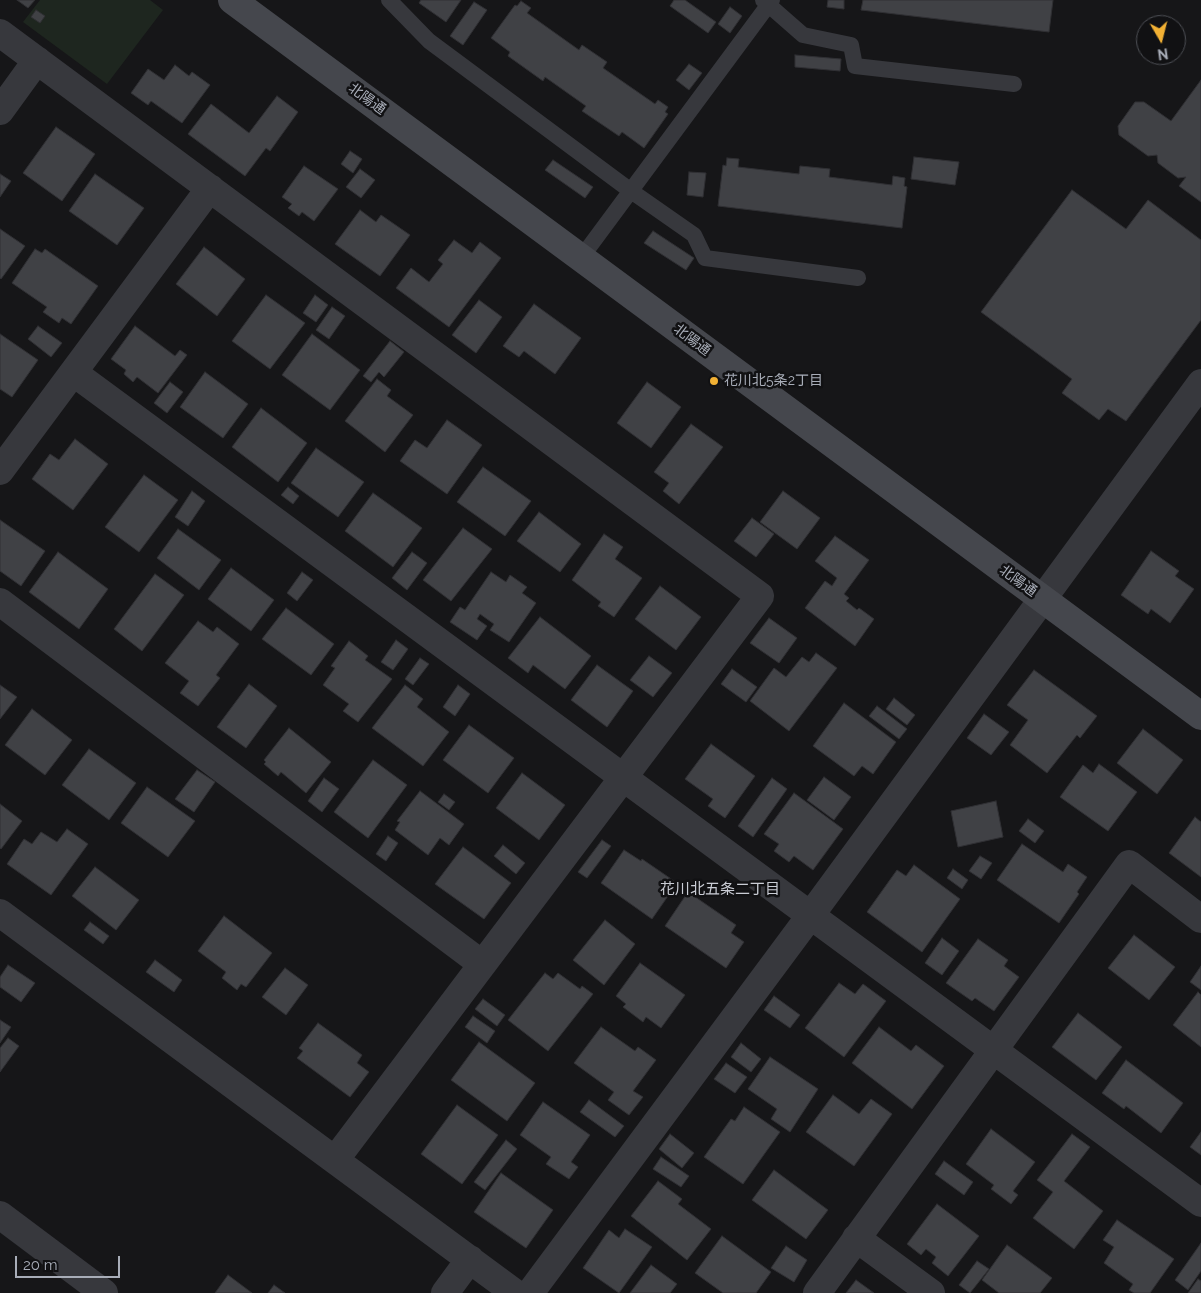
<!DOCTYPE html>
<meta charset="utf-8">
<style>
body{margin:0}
#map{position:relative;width:1201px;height:1293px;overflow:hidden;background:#161618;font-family:Raleway,sans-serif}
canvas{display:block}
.north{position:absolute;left:1136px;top:15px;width:50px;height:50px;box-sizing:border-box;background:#111113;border:1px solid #4d4f55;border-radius:50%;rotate:172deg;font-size:14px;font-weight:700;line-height:20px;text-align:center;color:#a8adb8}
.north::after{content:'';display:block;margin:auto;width:18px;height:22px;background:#f2b134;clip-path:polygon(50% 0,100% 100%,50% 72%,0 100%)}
.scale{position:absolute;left:15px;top:1256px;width:105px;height:22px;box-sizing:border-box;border:2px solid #a8adb8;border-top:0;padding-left:6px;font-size:15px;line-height:18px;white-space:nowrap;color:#a8adb8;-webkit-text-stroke:4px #111113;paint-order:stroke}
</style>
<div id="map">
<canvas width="1201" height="1293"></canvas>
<div class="north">N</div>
<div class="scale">20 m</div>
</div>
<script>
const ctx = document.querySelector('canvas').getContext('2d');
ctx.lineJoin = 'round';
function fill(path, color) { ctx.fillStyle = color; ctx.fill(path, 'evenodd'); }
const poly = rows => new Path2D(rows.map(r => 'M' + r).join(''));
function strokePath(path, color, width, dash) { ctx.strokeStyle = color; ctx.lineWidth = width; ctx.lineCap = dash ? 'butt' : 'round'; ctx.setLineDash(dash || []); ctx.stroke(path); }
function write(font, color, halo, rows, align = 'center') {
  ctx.font = font + ' Raleway,"Noto Sans JP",sans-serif'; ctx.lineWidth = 5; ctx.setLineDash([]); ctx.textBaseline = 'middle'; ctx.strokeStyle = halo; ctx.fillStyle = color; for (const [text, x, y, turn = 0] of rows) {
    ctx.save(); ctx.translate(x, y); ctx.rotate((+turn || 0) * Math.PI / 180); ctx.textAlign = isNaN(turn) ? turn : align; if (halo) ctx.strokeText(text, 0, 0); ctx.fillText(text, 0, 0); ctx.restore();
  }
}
const green = poly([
 [40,0,150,0,163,10,107,84,23,22]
]);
const building = poly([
 [17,0,35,0,28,8,17,0],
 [421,0,461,0,446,22,419,3,421,0],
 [674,0,685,0,716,22,708,33,670,6,674,0],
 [828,0,844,0,844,9,827,7,828,0],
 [863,0,1053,0,1049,32,861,10,863,0],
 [521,1,531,8,527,13,579,50,582,45,607,62,603,68,655,104,658,100,668,107,665,112,668,114,644,148,622,132,619,136,582,111,586,106,545,77,543,81,508,56,510,52,491,38,515,5,517,6,521,1],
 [474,2,487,10,463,45,450,36,474,2],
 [730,7,742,16,730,33,718,24,730,7],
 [36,10,45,16,40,23,31,17,36,10],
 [795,55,841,59,840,71,795,67,795,55],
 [689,64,702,73,689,90,676,80,689,64],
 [175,65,189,76,192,72,210,85,182,123,151,101,148,105,131,93,148,69,164,80,175,65],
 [1201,80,1201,202,1179,186,1186,177,1178,178,1158,163,1157,155,1148,156,1119,135,1118,126,1135,102,1144,102,1171,121,1201,80],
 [277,96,298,112,270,151,266,148,245,176,188,134,211,104,249,133,277,96],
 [56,127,95,154,62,201,23,173,56,127],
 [350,151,362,159,353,173,341,164,350,151],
 [914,157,959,162,955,185,911,179,914,157],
 [727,158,739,159,738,167,799,174,800,166,830,169,829,177,892,185,893,176,905,178,904,186,907,187,902,228,718,206,723,165,726,166,727,158],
 [553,160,593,187,585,198,545,170,553,160],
 [304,166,338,189,314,221,302,212,299,216,288,208,292,204,282,197,304,166],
 [360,169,375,180,361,198,346,187,360,169],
 [689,172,706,173,703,197,687,195,689,172],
 [0,174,11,181,0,197,0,174],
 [95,174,144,208,117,245,69,211,95,174],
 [1072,190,1126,229,1148,200,1201,240,1201,320,1126,421,1108,409,1099,420,1062,393,1072,379,981,312,1072,190],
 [360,210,376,222,381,215,410,235,380,276,335,244,360,210],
 [0,229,25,246,1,279,0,278,0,229],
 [653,231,694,258,686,270,644,243,653,231],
 [454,240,472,253,480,242,501,258,449,327,396,288,411,268,429,282,443,264,438,260,454,240],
 [204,247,245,279,217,316,176,284,204,247],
 [35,249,42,253,45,249,98,286,71,324,62,318,59,323,43,312,47,307,12,283,35,249],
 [266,295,305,323,270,369,232,341,266,295],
 [315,295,328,305,316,322,303,313,315,295],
 [479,300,502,317,476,353,452,335,479,300],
 [534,304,581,338,555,374,524,351,519,357,503,346,534,304],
 [332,307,345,316,329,339,316,330,332,307],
 [38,326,62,343,51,357,28,339,38,326],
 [135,326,175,356,180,350,187,355,158,393,137,377,133,382,124,374,126,370,111,359,135,326],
 [0,334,38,360,12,397,0,389,0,334],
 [312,334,360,370,330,410,282,375,312,334],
 [390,341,404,352,384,377,379,372,371,382,363,376,390,341],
 [205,372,248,404,223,438,180,407,205,372],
 [377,379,391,390,387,396,413,415,385,452,345,421,377,379],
 [170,382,183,392,167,413,154,403,170,382],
 [647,382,681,407,651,448,617,423,647,382],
 [261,408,307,443,278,482,232,447,261,408],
 [447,420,482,445,447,494,400,461,415,440,427,448,447,420],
 [691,424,723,447,679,504,663,491,669,483,654,472,691,424],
 [75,439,108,464,73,510,32,479,50,454,59,460,75,439],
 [316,448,364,482,338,517,291,483,316,448],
 [483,467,531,501,505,536,457,502,483,467],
 [144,475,178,500,139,552,105,527,144,475],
 [288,487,299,496,293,504,281,495,288,487],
 [192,491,205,501,188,526,175,517,192,491],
 [783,491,820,518,797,549,760,522,783,491],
 [373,493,422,528,393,567,345,531,373,493],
 [539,512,581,544,560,572,517,541,539,512],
 [752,518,774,534,756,557,734,541,752,518],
 [0,520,45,551,21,586,0,571,0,520],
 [463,528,492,549,451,601,423,580,463,528],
 [178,529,221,560,199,590,157,558,178,529],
 [604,534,623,547,615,559,642,578,614,617,598,606,601,602,572,580,604,534],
 [835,536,869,560,844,594,849,598,846,601,857,610,859,608,874,619,855,646,805,608,825,581,832,586,837,578,815,561,835,536],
 [1151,551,1179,571,1175,576,1194,589,1170,623,1151,609,1148,614,1121,595,1151,551],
 [58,552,108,589,79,629,29,592,58,552],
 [412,552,427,563,407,590,392,578,412,552],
 [231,568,274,600,251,631,208,599,231,568],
 [302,572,313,580,297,601,287,593,302,572],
 [491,572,506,582,510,575,527,587,522,593,536,603,509,642,490,630,494,624,480,614,477,619,487,626,477,640,450,622,460,607,465,610,491,572],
 [155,574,184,595,142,651,114,629,155,574],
 [660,586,701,617,676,650,635,619,660,586],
 [286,608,334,644,311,675,262,639,286,608],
 [540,617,591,656,565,689,533,665,528,673,508,658,540,617],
 [769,618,797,638,779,663,750,643,769,618],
 [198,621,213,632,217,627,239,644,216,675,220,678,198,706,180,693,189,681,165,663,198,621],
 [396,640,408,649,393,670,381,662,396,640],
 [349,641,368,656,365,660,392,679,358,722,343,711,349,704,323,685,335,668,331,666,349,641],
 [816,653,837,668,789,731,750,701,774,668,786,677,802,657,809,662,816,653],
 [649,656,672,673,653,697,630,680,649,656],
 [420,658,429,664,413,685,405,679,420,658],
 [597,665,633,691,607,727,571,700,597,665],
 [732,669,757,687,746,702,721,684,732,669],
 [1034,670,1097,716,1080,738,1077,735,1047,773,1010,745,1028,720,1007,705,1034,670],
 [249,684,277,706,246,748,217,727,249,684],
 [0,685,17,697,0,719,0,685],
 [405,685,423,699,417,707,449,732,423,766,372,728,405,685],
 [458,685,470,694,455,716,443,707,458,685],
 [894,698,915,715,907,725,886,709,894,698],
 [844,703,896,742,873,774,862,766,854,776,813,746,844,703],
 [877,706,907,729,899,739,869,716,877,706],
 [32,709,72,740,45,775,5,745,32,709],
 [984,714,1009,732,991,755,967,738,984,714],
 [469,725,514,758,488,793,443,760,469,725],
 [289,728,331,762,306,793,281,772,278,776,264,764,266,762,264,760,289,728],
 [1143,729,1183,760,1157,794,1117,763,1143,729],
 [711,744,755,776,725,818,708,806,713,799,685,779,711,744],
 [89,749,136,783,109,820,62,785,89,749],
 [373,760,407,785,368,838,334,812,373,760],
 [1099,764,1137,792,1108,831,1060,797,1083,765,1093,773,1099,764],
 [197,770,215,782,194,812,175,799,197,770],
 [522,773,565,805,539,840,496,808,522,773],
 [824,777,851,797,834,820,807,800,824,777],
 [324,778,339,789,322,812,308,801,324,778],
 [772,778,787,789,753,837,738,826,772,778],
 [147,787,195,821,168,857,121,823,147,787],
 [420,791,464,824,449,845,440,838,428,855,395,830,400,822,397,821,420,791],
 [794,793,843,829,813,870,794,856,789,862,774,851,779,844,764,834,794,793],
 [444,794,455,802,449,810,438,802,444,794],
 [996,801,1003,837,958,847,951,811,996,801],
 [0,804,22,821,1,849,0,848,0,804],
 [1195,817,1201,822,1201,877,1169,853,1195,817],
 [1028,819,1044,831,1035,843,1019,831,1028,819],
 [67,829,88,844,51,895,7,864,24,839,32,844,41,832,57,842,67,829],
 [388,836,398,843,386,861,376,854,388,836],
 [602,840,611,846,587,878,578,872,602,840],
 [1022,844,1063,872,1068,864,1087,877,1077,892,1079,894,1059,923,997,880,1022,844],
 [503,845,525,863,516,874,494,856,503,845],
 [463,847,511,883,484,919,435,884,463,847],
 [624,850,641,861,642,859,677,883,652,919,601,883,624,850],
 [980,856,992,863,981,879,969,871,980,856],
 [914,865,960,899,922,952,867,912,897,870,906,876,914,865],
 [95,867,139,900,116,930,72,896,95,867],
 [953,869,968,880,962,889,947,878,953,869],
 [688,892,736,925,731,933,744,942,726,968,665,926,688,892],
 [224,916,272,953,246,987,241,984,237,990,222,978,226,972,198,951,224,916],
 [605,920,635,944,604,985,573,960,605,920],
 [90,922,109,936,103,944,84,930,90,922],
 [1134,935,1175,967,1149,1000,1108,968,1134,935],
 [942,938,959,951,942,975,925,963,942,938],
 [978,939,1008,960,1004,966,1019,977,994,1011,975,998,972,1001,946,983,978,939],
 [155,960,182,980,174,992,146,972,155,960],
 [640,963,685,995,661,1028,646,1017,643,1022,623,1007,626,1004,616,996,640,963],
 [8,965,35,983,21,1002,0,987,0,977,8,965],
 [1201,966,1201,990,1190,982,1201,966],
 [285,968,308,985,286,1015,262,997,285,968],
 [545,973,553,979,558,973,580,989,582,986,593,994,548,1051,508,1020,545,973],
 [839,983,855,994,863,984,886,1001,844,1057,805,1028,839,983],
 [1198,992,1201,995,1201,1047,1173,1025,1198,992],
 [774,996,800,1015,790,1028,764,1010,774,996],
 [483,999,505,1015,497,1026,475,1009,483,999],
 [1078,1013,1122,1047,1096,1080,1052,1047,1078,1013],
 [473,1016,495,1031,487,1043,465,1027,473,1016],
 [0,1020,11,1027,0,1043,0,1020],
 [318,1023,362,1055,357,1063,369,1072,350,1097,297,1058,303,1051,299,1048,318,1023],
 [601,1027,635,1051,638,1047,656,1060,633,1091,643,1097,629,1115,608,1100,614,1092,574,1063,601,1027],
 [879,1027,911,1051,916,1045,944,1066,912,1109,852,1063,879,1027],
 [8,1038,19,1046,0,1072,0,1048,8,1038],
 [479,1042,535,1083,507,1121,451,1080,479,1042],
 [741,1043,761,1059,751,1072,731,1057,741,1043],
 [770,1057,818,1089,790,1132,771,1119,777,1109,748,1089,770,1057],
 [1126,1060,1183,1103,1161,1133,1126,1106,1124,1109,1102,1093,1126,1060],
 [726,1063,747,1077,735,1093,714,1079,726,1063],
 [833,1095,859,1114,871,1099,892,1114,854,1166,806,1132,833,1095],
 [589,1100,624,1126,615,1137,580,1112,589,1100],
 [543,1102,590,1135,571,1162,578,1167,569,1179,546,1164,551,1157,520,1135,543,1102],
 [457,1105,498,1135,462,1184,421,1154,457,1105],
 [744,1107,780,1132,743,1184,704,1157,731,1119,735,1121,744,1107],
 [991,1129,1035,1162,1013,1191,1018,1195,1011,1204,991,1189,994,1185,966,1164,991,1129],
 [1201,1132,1201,1155,1190,1147,1201,1132],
 [670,1134,694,1153,682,1168,659,1149,670,1134],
 [1072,1134,1090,1147,1064,1181,1103,1211,1074,1249,1033,1218,1053,1192,1037,1180,1072,1134],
 [506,1140,517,1149,485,1190,474,1182,506,1140],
 [661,1157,689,1176,681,1187,653,1169,661,1157],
 [944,1161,973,1182,964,1195,935,1174,944,1161],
 [774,1170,828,1210,806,1239,752,1200,774,1170],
 [501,1173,553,1210,526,1248,474,1212,501,1173],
 [658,1181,682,1199,678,1204,711,1229,687,1260,631,1216,658,1181],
 [937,1204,979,1236,948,1276,932,1263,936,1257,926,1249,921,1255,907,1244,937,1204],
 [1117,1220,1174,1259,1150,1293,1134,1293,1129,1290,1133,1284,1104,1263,1114,1247,1103,1240,1117,1220],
 [625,1229,652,1247,619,1293,583,1268,609,1230,619,1238,625,1229],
 [722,1236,771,1272,756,1293,723,1293,695,1273,722,1236],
 [1201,1243,1201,1271,1188,1290,1175,1280,1201,1243],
 [1007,1245,1052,1278,1040,1293,999,1293,982,1280,1007,1245],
 [786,1246,807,1260,794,1282,771,1268,786,1246],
 [977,1261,989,1269,970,1293,959,1285,977,1261],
 [651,1265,677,1284,670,1293,630,1293,651,1265],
 [228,1275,252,1293,215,1293,228,1275],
 [1198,1279,1201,1281,1201,1293,1188,1293,1198,1279],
 [856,1280,874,1293,846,1293,856,1280],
 [274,1285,285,1293,268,1293,274,1285]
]);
const lane = poly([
 [389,0,429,41,631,191,694,235,705,258,858,278],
 [763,0,803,35,851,45,855,66,1014,84],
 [581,258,772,0]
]);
const street = poly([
 [0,33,760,596,335,1160],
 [0,111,37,60],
 [74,373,1201,1203],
 [0,471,210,188],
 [0,602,482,964],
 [0,913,515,1293],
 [0,1215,104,1293],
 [856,1238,931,1293],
 [445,1293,470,1259],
 [530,1293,810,916,1201,383],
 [817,1293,1129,864,1201,919]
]);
const secondary = poly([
 [232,0,1201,716]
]);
const markers = [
 [714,381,5,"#f2b134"]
];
const streetNames = [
 ["北陽通",367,99,36],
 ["北陽通",692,340,37],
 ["北陽通",1018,581,36]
];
const poiNames = [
 ["花川北5条2丁目",724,381]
];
const neighbourhoodNames = [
 ["花川北五条二丁目",720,889]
];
fill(green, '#1e261f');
fill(building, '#404145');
strokePath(building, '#303034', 1);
strokePath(lane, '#37383d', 16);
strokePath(street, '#37383d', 28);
strokePath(secondary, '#45474d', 28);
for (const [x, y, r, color] of markers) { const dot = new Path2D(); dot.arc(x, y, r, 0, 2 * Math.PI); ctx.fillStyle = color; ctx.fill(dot); strokePath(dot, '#111113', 2); }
write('14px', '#a8adb8', '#111113', streetNames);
write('14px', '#a8adb8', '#111113', poiNames, 'left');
write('15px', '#c9ccd4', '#111113', neighbourhoodNames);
</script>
